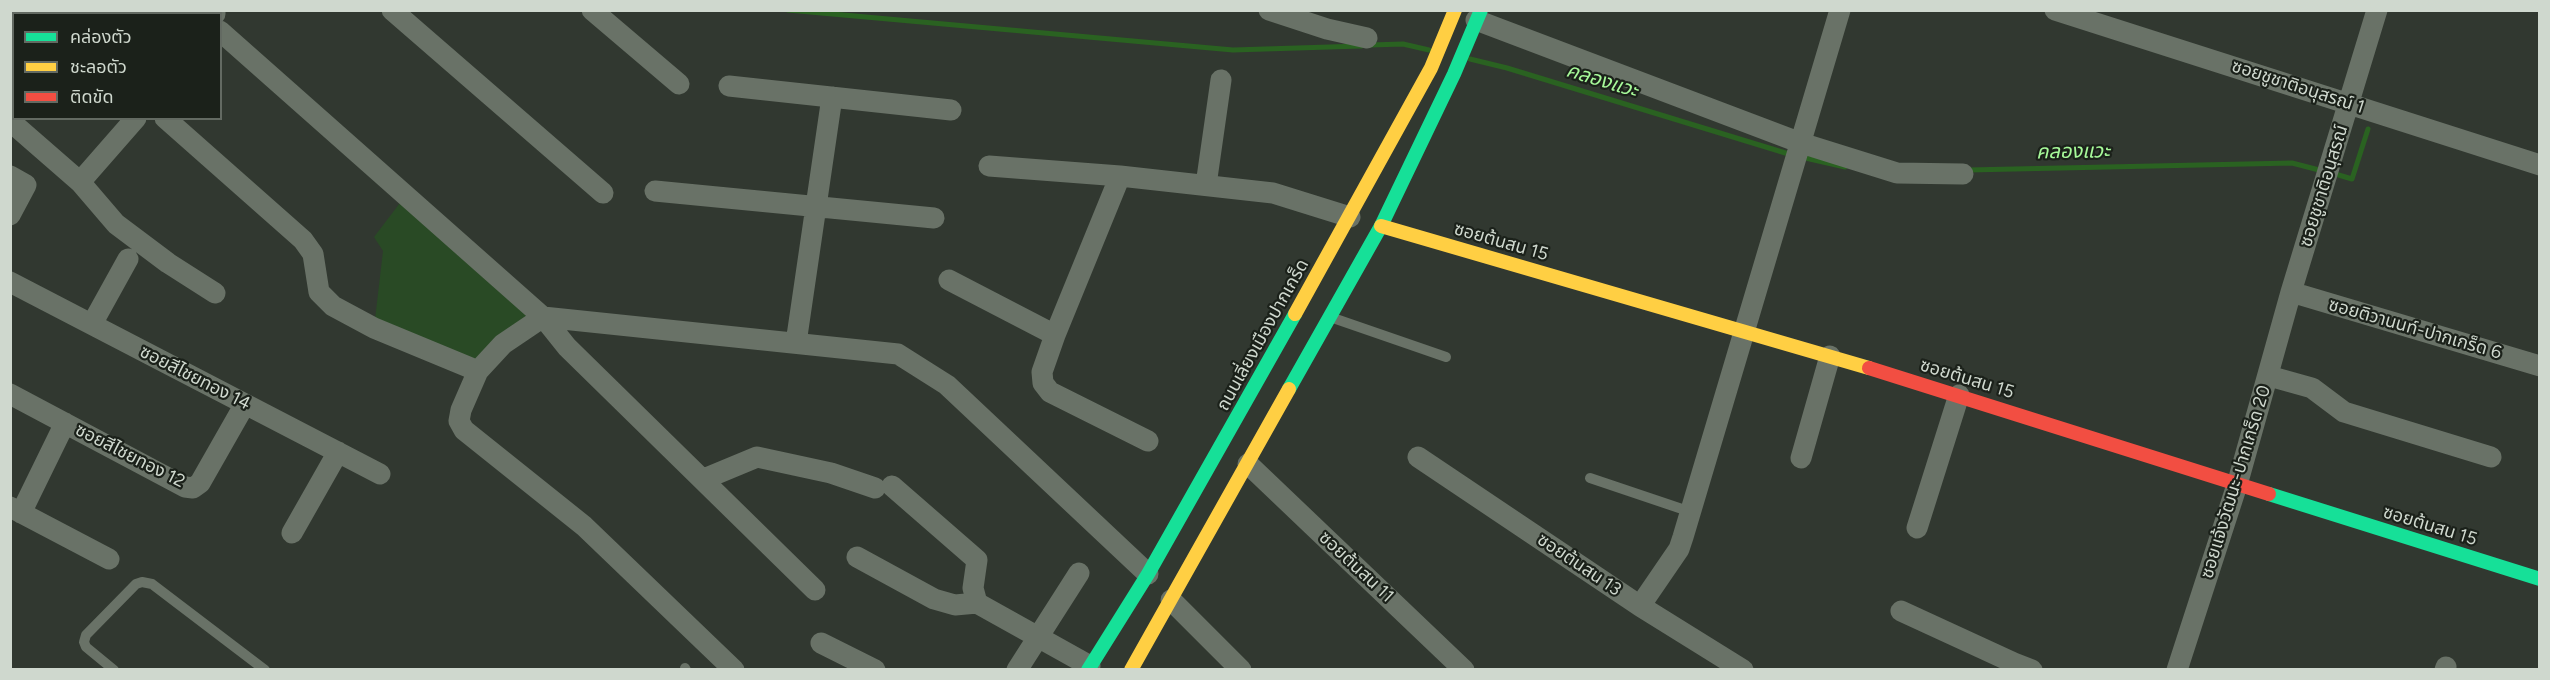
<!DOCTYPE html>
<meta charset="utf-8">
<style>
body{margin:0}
#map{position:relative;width:2550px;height:680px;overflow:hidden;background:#313830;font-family:Figtree,"Noto Sans Thai",sans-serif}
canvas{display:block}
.frame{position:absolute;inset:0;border:12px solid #cfd8ce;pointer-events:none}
.legend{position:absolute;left:12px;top:12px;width:210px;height:108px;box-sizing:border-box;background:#1b211a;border:2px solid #636a62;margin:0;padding:8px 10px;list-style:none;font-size:18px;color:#cfd8ce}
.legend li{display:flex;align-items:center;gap:12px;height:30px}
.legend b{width:30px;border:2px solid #636a62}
</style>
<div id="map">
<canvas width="2550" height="680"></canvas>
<div class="frame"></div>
<ul class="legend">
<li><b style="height:8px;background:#16e098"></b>คล่องตัว</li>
<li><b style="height:8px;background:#ffcf43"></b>ชะลอตัว</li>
<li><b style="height:8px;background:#f24e42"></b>ติดขัด</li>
</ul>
</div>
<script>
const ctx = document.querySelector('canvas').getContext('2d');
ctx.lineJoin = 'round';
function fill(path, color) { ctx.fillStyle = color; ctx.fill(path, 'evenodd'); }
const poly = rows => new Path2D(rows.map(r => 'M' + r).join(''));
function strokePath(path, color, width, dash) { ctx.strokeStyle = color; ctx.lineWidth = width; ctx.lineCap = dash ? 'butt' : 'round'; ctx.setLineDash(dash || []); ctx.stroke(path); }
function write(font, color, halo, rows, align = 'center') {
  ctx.font = font + ' Figtree,"Noto Sans Thai",sans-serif'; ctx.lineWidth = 4.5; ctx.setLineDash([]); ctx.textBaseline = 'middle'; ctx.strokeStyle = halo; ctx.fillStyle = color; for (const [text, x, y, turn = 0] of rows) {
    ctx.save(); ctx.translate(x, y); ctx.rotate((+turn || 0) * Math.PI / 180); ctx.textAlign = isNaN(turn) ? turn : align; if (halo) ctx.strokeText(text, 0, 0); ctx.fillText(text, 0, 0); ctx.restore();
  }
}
const green = poly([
 [406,195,543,317,478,371,374,328,383,251,374,237]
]);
const stream = poly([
 [788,10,1233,50,1361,46],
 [1370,45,1403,44,1429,50],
 [1470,59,1507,68,1792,155],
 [1801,157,1845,167],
 [1968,170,2292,163,2323,171],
 [2332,173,2352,179,2368,129]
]);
const lane = poly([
 [1333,318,1446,357],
 [1590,478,1691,512],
 [685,668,686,670],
 [114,670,86,647,84,642,86,635,136,584,142,582,152,584,265,670]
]);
const street = poly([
 [44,10,47,14],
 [215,10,215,14],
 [392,10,603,193],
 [592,10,679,84],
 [1269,10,1327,29,1367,38],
 [2055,10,2540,165],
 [1476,20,1801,143,1897,173,1963,174],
 [220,31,543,317,567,347,815,590],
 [729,86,951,110],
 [165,118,303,240,313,254,319,292,333,306,374,328,478,371],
 [10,121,80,182,116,224,168,263,215,293],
 [989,166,1120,176],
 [10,176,26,185,10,215],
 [80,182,136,118],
 [1206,185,1221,80],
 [655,191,934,218],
 [949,280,1055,335],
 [10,282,380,474],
 [2291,292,2540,366],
 [92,324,128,259],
 [796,343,832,97],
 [2269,376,2312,388,2344,412,2491,457],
 [10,394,185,487,193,488,200,483,245,404],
 [1148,441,1050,392,1043,383,1042,372,1055,335,1120,176,1273,193,1350,217],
 [1418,457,1640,606,1743,670],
 [1801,458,1830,356],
 [1248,464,1464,670],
 [704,479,757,457,831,473,875,488],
 [892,486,977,560,973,588,977,603],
 [10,507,109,559],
 [21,513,65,423],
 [1917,528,1959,395],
 [292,533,338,452],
 [857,557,934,599,955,605,977,603,1090,666],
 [1171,600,1241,670],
 [1640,606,1679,549,1683,537,1840,10],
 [1901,611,2014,663,2032,670],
 [821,643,875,670],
 [734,670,584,526,464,430,459,421,461,410,478,371,503,344,543,317,898,354,947,385,1148,574],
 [1017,670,1079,573],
 [2177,670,2237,485,2291,292,2377,10],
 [2445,670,2446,667]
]);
const fast = poly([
 [1289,389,1381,226,1454,74,1481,10],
 [2269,494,2540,579],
 [1088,670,1148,574,1295,314]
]);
const slow = poly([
 [1381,226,1869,368],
 [1295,314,1431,68,1455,10],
 [1131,670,1289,389]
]);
const jam = poly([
 [1869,368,2269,494]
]);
const streetNames = [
 ["ซอยชูชาติอนุสรณ์ 1",2298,87,18],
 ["ซอยชูชาติอนุสรณ์",2324,186,-73],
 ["ซอยต้นสน 15",1501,242,16],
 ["ซอยติวานนท์-ปากเกร็ด 6",2415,329,16],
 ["ถนนเลี่ยงเมืองปากเกร็ด",1263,335,-61],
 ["ซอยสีไชยทอง 14",195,378,27],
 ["ซอยต้นสน 15",1967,379,17],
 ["ซอยสีไชยทอง 12",130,456,27],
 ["ซอยแจ้งวัฒนะ-ปากเกร็ด 20",2236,482,-73],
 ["ซอยต้นสน 15",2430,526,17],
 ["ซอยต้นสน 13",1579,565,34],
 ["ซอยต้นสน 11",1356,567,43]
];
const waterNames = [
 ["คลองแวะ",1602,81,17],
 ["คลองแวะ",2073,152,-1]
];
fill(green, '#294a25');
strokePath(stream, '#2a6221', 5);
strokePath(lane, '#697267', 10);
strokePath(street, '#697267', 21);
strokePath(fast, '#16e098', 14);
strokePath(slow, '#ffcf43', 14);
strokePath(jam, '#f24e42', 14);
write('18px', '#cfd8ce', '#1b211a', streetNames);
write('italic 20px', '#a7fa9a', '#1b211a', waterNames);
</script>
